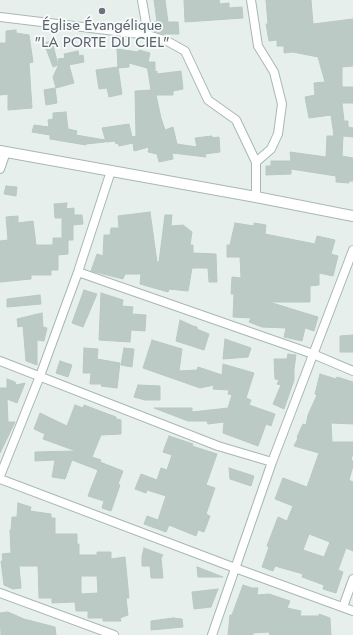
<!DOCTYPE html>
<meta charset="utf-8">
<style>
body{margin:0}
canvas{display:block;background:#e6efeb}
</style>
<canvas width="353" height="635"></canvas>
<script>
const ctx = document.querySelector('canvas').getContext('2d');
ctx.lineJoin = 'round';
function fill(path, color) { ctx.fillStyle = color; ctx.fill(path, 'evenodd'); }
const poly = rows => new Path2D(rows.map(r => 'M' + r).join(''));
function strokePath(path, color, width, dash) { ctx.strokeStyle = color; ctx.lineWidth = width; ctx.lineCap = dash ? 'butt' : 'round'; ctx.setLineDash(dash || []); ctx.stroke(path); }
function write(font, color, halo, rows, align = 'center') {
  ctx.font = font + ' Jost,sans-serif'; ctx.lineWidth = 3.5; ctx.setLineDash([]); ctx.textBaseline = 'middle'; ctx.strokeStyle = halo; ctx.fillStyle = color; for (const [text, x, y, turn = 0] of rows) {
    ctx.save(); ctx.translate(x, y); ctx.rotate((+turn || 0) * Math.PI / 180); ctx.textAlign = isNaN(turn) ? turn : align; if (halo) ctx.strokeText(text, 0, 0); ctx.fillText(text, 0, 0); ctx.restore();
  }
}
const building = poly([
 [154,0,165,0,168,22,178,22,179,34,164,34,154,31,154,22,157,22,154,0],
 [184,0,219,0,220,4,229,3,229,8,242,7,243,18,185,22,184,0],
 [266,0,311,0,313,24,353,19,353,66,342,67,342,87,353,87,353,103,342,103,344,121,348,121,348,127,353,128,353,137,343,136,342,156,353,158,353,181,349,181,349,183,336,182,336,176,291,169,291,174,266,175,266,166,271,166,271,161,291,161,290,152,326,157,327,136,334,136,331,115,309,118,305,97,315,95,314,83,325,82,318,57,293,52,284,53,284,46,277,46,277,40,269,41,266,24,268,24,266,0],
 [16,30,16,33,29,35,33,62,29,63,32,108,8,110,8,94,0,95,0,43,6,43,6,31,16,30],
 [52,41,58,65,53,67,44,43,52,41],
 [117,49,138,52,139,50,150,53,148,62,155,62,155,72,157,71,157,74,181,71,183,89,173,91,173,95,156,95,161,118,165,130,173,127,177,144,197,147,195,138,212,136,212,138,219,137,220,152,205,154,206,157,172,153,173,159,159,162,157,154,148,152,149,147,134,151,133,143,119,146,118,143,116,144,115,141,106,142,102,128,129,124,132,137,136,136,135,91,151,90,147,65,147,68,129,63,129,67,118,68,117,49],
 [78,51,79,56,83,55,84,62,69,65,74,83,56,88,53,77,59,64,58,59,65,58,64,54,78,51],
 [118,67,122,94,109,97,107,88,99,89,96,70,118,67],
 [55,88,57,103,46,105,44,90,55,88],
 [66,112,68,129,77,131,76,135,105,140,105,142,86,144,86,145,50,139,50,135,32,132,34,125,49,127,48,120,53,119,53,113,66,112],
 [6,186,17,187,16,196,4,194,6,186],
 [67,203,66,209,74,208,74,215,82,215,83,224,73,225,73,240,68,240,68,254,58,255,58,270,51,270,51,275,31,275,31,279,0,282,0,241,8,240,6,217,18,216,18,223,33,221,36,245,53,245,53,238,62,238,62,218,55,218,54,204,67,203],
 [150,212,157,262,159,262,165,215,172,215,171,226,183,225,192,232,190,245,193,245,193,253,216,254,217,282,209,282,208,268,192,268,188,291,169,289,168,292,140,284,141,274,125,274,123,279,91,271,97,254,103,256,104,235,110,235,111,228,119,228,118,216,150,212],
 [235,223,254,226,254,223,266,225,265,234,315,244,317,236,335,240,331,254,338,256,333,276,319,273,319,285,310,286,310,302,269,302,318,317,314,331,305,328,302,341,284,337,286,328,262,327,249,322,251,318,233,317,234,294,231,294,232,277,241,278,240,257,227,257,227,245,230,245,235,223],
 [84,290,97,294,83,327,72,323,84,290],
 [101,293,123,300,122,306,133,307,132,314,146,315,145,331,131,330,130,342,99,340,101,293],
 [40,295,41,304,7,307,7,299,40,295],
 [42,313,43,327,47,328,44,341,37,340,37,365,26,361,23,326,18,327,17,319,42,313],
 [180,320,193,326,197,327,197,329,209,334,204,350,176,341,180,320],
 [353,335,353,352,340,352,340,336,353,335],
 [225,339,251,348,248,357,223,359,225,339],
 [152,340,182,349,179,371,197,370,198,367,222,375,223,364,254,373,246,398,251,400,249,405,275,414,271,426,266,424,258,446,223,433,224,422,208,424,207,421,188,421,154,408,192,408,192,412,228,408,232,395,228,394,229,390,213,389,214,385,200,388,143,368,152,340],
 [84,348,98,349,97,359,120,363,117,388,101,386,102,384,90,384,91,373,83,373,84,348],
 [124,348,134,349,132,367,121,365,124,348],
 [288,354,296,355,294,369,294,380,284,409,273,404,281,385,277,384,279,380,275,379,274,359,287,359,288,354],
 [60,361,72,365,68,377,56,373,60,361],
 [320,374,336,379,337,377,353,382,353,424,331,423,332,442,353,442,353,453,351,460,353,461,353,466,349,480,353,482,353,551,346,548,338,570,343,572,336,593,323,589,324,585,302,577,303,574,275,566,273,571,262,567,269,547,267,546,278,517,287,521,293,506,275,499,283,478,307,487,319,453,294,446,298,438,297,437,303,424,306,425,308,415,317,395,315,394,320,374],
 [309,534,330,542,324,557,303,550,309,534],
 [7,379,15,382,16,385,25,383,17,403,7,399,8,422,15,422,0,453,0,398,3,398,0,397,0,388,7,388,7,379],
 [138,385,160,386,160,400,145,400,134,397,138,385],
 [75,405,83,408,84,405,116,417,116,419,121,420,121,434,101,435,92,457,101,460,100,462,123,471,118,484,120,485,111,511,102,508,104,501,88,496,98,470,72,460,65,479,52,477,55,460,35,461,35,452,76,451,43,439,45,434,34,429,40,413,67,426,75,405],
 [169,436,193,444,192,446,217,454,206,485,215,488,206,514,210,516,204,532,198,530,196,536,169,525,166,532,144,524,147,516,158,520,166,496,147,490,146,493,135,489,141,474,157,480,161,468,167,470,172,455,163,452,169,436],
 [229,468,254,476,251,486,230,479,229,468],
 [18,503,31,507,30,511,51,514,51,518,55,518,55,534,77,534,77,544,79,544,79,555,97,555,97,552,111,552,111,559,125,557,129,598,126,598,128,615,120,618,121,621,103,621,103,618,88,618,88,611,76,611,75,602,52,603,52,598,39,598,38,566,19,566,21,588,13,589,4,585,1,561,3,561,2,554,11,553,10,530,11,530,12,517,17,517,18,503],
 [81,576,97,576,98,593,81,594,81,576],
 [144,548,163,555,161,558,163,578,151,578,150,566,142,566,142,556,144,548],
 [197,567,200,568,223,577,198,577,197,567],
 [243,585,252,588,258,588,257,595,269,594,290,601,287,608,301,611,300,616,319,616,319,614,330,618,331,635,270,635,269,632,253,633,253,635,228,635,230,615,232,615,243,585],
 [218,589,211,607,194,609,192,592,218,589],
 [8,612,24,619,55,627,56,635,1,635,0,613,8,612],
 [173,618,182,619,183,627,151,630,151,621,173,618]
]);
const minor = poly([
 [142,0,148,35,167,41,185,51,208,100,236,120,256,162],
 [251,0,258,46,274,72,282,104,278,134,271,149,256,162,256,197],
 [0,17,148,35],
 [0,169,6,152],
 [78,272,313,354,353,371],
 [0,361,218,446,272,462],
 [0,476,40,376,78,272,111,171],
 [0,479,235,568,353,611],
 [0,593,114,635],
 [343,607,353,579],
 [212,635,272,462,353,250]
]);
const tertiary = poly([
 [0,151,256,197,353,216]
]);
const markers = [
 [102,11,4,"#6b7280"]
];
const worshipNames = [
 ["Église Évangélique",102,26],
 ["\"LA PORTE DU CIEL\"",102,43]
];
fill(building, '#bbcac4');
strokePath(building, '#b8c9c2', 1);
strokePath(minor, '#a8b8b2', 10);
strokePath(tertiary, '#a8b8b2', 12);
strokePath(minor, '#fff', 8);
strokePath(tertiary, '#fff', 10);
for (const [x, y, r, color] of markers) { const dot = new Path2D(); dot.arc(x, y, r, 0, 2 * Math.PI); ctx.fillStyle = color; ctx.fill(dot); strokePath(dot, '#f7fbf9', 1.5); }
write('15px', '#5b616d', '#f7fbf9', worshipNames);
</script>
